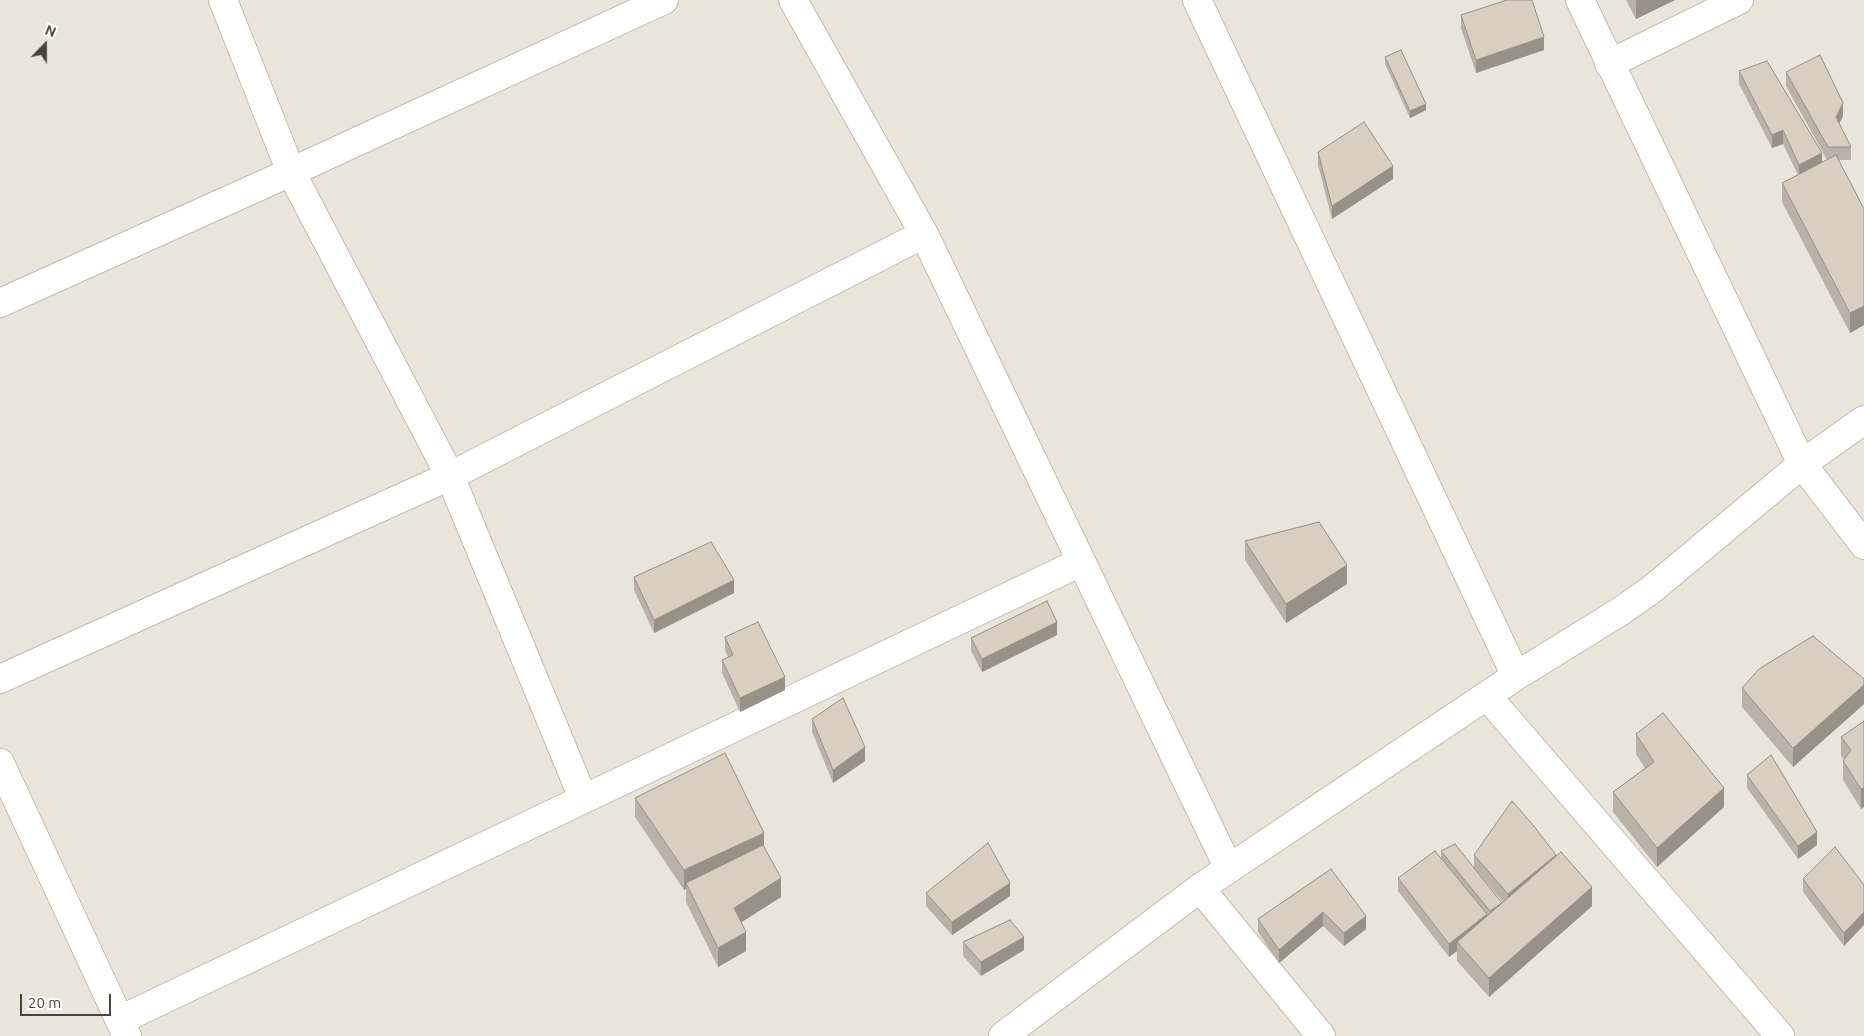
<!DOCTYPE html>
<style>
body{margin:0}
#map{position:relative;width:1864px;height:1036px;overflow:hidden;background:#f6f3ec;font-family:Ubuntu,sans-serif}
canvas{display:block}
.north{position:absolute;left:20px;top:20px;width:50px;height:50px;-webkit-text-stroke:4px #fff;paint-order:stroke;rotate:22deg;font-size:14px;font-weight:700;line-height:20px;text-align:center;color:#4b4439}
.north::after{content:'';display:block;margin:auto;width:18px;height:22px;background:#4b4439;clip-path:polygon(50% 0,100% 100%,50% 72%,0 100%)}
.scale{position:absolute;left:20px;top:994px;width:91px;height:22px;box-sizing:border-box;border:2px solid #4b4439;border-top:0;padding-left:6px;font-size:15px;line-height:18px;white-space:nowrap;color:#4b4439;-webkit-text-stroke:4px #fff;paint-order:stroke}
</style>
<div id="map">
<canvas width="1864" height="1036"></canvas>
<div class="north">N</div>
<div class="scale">20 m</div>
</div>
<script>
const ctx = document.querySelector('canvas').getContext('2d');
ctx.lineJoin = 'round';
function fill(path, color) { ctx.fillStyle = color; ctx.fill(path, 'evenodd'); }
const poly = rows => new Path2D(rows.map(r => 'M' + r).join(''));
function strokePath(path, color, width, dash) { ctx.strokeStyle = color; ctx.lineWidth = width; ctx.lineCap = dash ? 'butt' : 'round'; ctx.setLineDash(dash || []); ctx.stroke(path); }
const residential = poly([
 [0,0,1864,0,1864,1036,0,1036]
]);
const street = poly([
 [223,0,291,172,450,476,583,798],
 [793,0,924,234,1229,869],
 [1197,0,1516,676],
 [1580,0,1802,464,1864,545],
 [1609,64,1739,0],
 [0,303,291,172,664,0],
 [0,679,450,476,924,234],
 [1487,696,1780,1036],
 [0,763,127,1036],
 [1200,888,1321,1036],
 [120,1020,1081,562],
 [1003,1036,1200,888,1516,676,1621,611,1651,590,1802,464,1864,420]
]);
const wall = poly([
 [1626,0,1675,0,1636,19],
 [1461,15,1544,50,1476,73,1461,28],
 [1385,57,1426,110,1410,118,1385,64],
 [1739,71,1822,162,1827,160,1786,86,1786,72,1843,116,1839,123,1851,147,1851,160,1839,160,1864,209,1864,325,1850,333,1782,202,1782,183,1798,175,1783,144,1772,148,1739,84],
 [1318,152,1393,179,1332,219,1318,165],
 [1245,541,1347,584,1286,623,1245,560],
 [634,577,734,593,654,633,634,590],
 [1057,635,982,672,971,651,971,638],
 [725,637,785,690,740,712,722,673,722,660,728,657,725,650],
 [1864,679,1864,704,1793,767,1742,707,1742,688],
 [812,719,865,761,833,783,812,732],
 [1864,721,1861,809,1843,780,1843,761,1844,760,1841,756,1841,737],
 [1636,734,1724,807,1657,867,1613,812,1613,792,1645,768,1636,754],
 [1747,775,1817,845,1798,859,1747,788],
 [635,798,764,848,781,897,741,922,746,951,718,967,686,902,686,889,684,890,635,817],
 [1441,851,1474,868,1474,855,1592,906,1489,997,1457,961,1457,951,1449,957,1398,891,1398,878,1441,858],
 [1477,871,1503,902,1502,903],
 [1331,869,1366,929,1344,946,1323,926,1279,963,1258,932,1258,919],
 [1803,879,1864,885,1844,946,1803,892],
 [926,893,1010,896,952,935,926,906],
 [963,942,1024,950,981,976,963,956]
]);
const shadedWall = poly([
 [1636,0,1675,0,1636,19],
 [1544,37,1544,50,1476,73,1476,60],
 [1843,103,1843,116,1836,130,1836,117],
 [1426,104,1426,110,1410,118,1410,111],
 [1783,130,1783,144,1772,148,1772,135],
 [1822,153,1822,167,1799,179,1799,165],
 [1393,166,1393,179,1332,219,1332,206],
 [1864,306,1864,325,1850,333,1850,313],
 [1347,565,1347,584,1286,623,1286,604],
 [734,580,734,593,654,633,654,620],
 [1057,622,1057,635,982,672,982,659],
 [785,677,785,690,740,712,740,698],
 [1864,685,1864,704,1793,767,1793,748],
 [865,747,865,761,833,783,833,770],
 [1724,788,1724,807,1657,867,1657,848],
 [1864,788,1864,807,1861,809,1861,789],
 [1817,832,1817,845,1798,859,1798,846],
 [764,833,764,852,686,883,686,889,684,890,684,870],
 [1556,855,1508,907,1508,894],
 [781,878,781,897,734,927,734,908],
 [1010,883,1010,896,952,935,952,922],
 [1592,887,1592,906,1489,997,1489,978],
 [1502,903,1490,924,1490,911],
 [1323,912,1323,926,1279,963,1279,950],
 [1864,912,1864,925,1844,946,1844,933],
 [1487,914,1487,928,1457,942,1457,951,1449,957,1449,944],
 [1366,916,1366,929,1344,946,1344,933],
 [746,932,746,951,718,967,718,948],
 [1024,937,1024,950,981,976,981,962]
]);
const building = poly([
 [1507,0,1532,0,1544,37,1476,60,1461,15,1507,0],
 [1401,50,1426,104,1410,111,1385,57,1401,50],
 [1820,55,1843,103,1836,117,1851,147,1828,147,1786,72,1820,55],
 [1767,61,1822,153,1799,165,1783,130,1772,135,1739,71,1767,61],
 [1364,122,1393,166,1332,206,1318,152,1364,122],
 [1836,155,1864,209,1864,306,1850,313,1782,183,1836,155],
 [1319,522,1347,565,1286,604,1245,541,1319,522],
 [711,542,734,580,654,620,634,577,711,542],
 [1047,601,1057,622,982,659,971,638,1047,601],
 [758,622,785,677,740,698,722,660,733,655,725,637,758,622],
 [1813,636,1864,679,1864,685,1793,748,1742,688,1759,669,1813,636],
 [843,698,865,747,833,770,812,719,843,698],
 [1663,713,1724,788,1657,848,1613,792,1654,762,1636,734,1663,713],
 [1864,721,1864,788,1861,789,1843,761,1851,750,1841,737,1864,721],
 [725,753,764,833,684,870,635,798,725,753],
 [1771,755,1817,832,1798,846,1747,775,1771,755],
 [1512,801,1533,825,1556,855,1508,894,1474,855,1512,801],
 [988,843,1010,883,952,922,926,893,988,843],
 [1455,844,1502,903,1490,911,1441,851,1455,844],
 [763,845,781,878,734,908,746,932,718,948,686,883,763,845],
 [1835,847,1864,885,1864,912,1844,933,1803,879,1835,847],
 [1435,851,1487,914,1449,944,1398,878,1435,851],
 [1561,852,1592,887,1489,978,1457,942,1561,852],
 [1331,869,1366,916,1344,933,1323,912,1279,950,1258,919,1331,869],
 [1010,920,1024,937,981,962,963,942,1010,920]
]);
fill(residential, '#eae5da');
strokePath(street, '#c2bbae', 30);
strokePath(street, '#fff', 28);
fill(wall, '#bab2a6');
fill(shadedWall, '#979187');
fill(building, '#d8cfc1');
strokePath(building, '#979187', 1);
</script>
